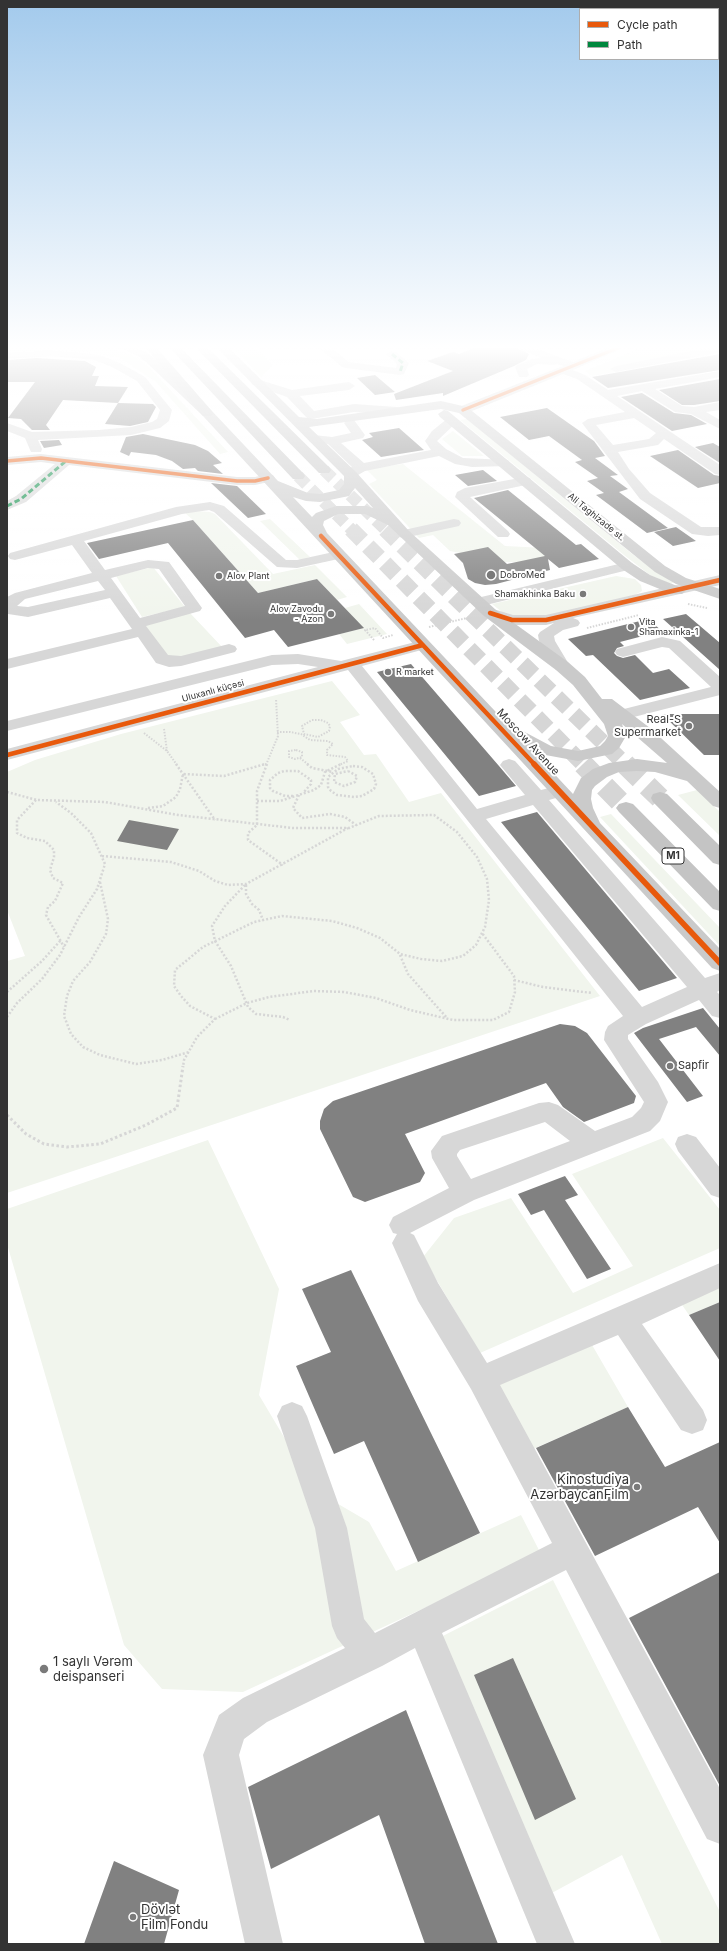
<!DOCTYPE html>
<meta charset="utf-8">
<style>
body{margin:0}
#map{position:relative;width:727px;height:1951px;overflow:hidden;background:#fff;font-family:Inter,sans-serif}
canvas{display:block}
.frame{position:absolute;inset:0;border:8px solid #333;pointer-events:none}
.legend{position:absolute;left:579px;top:8px;width:140px;height:52px;box-sizing:border-box;background:#fff;border:1px solid #adadad;margin:0;padding:5px 7px;list-style:none;font-size:12px;color:#333}
.legend li{display:flex;align-items:center;gap:8px;height:20px}
.legend b{width:20px;border:1px solid #adadad}
</style>
<div id="map">
<canvas width="727" height="1951"></canvas>
<div class="frame"></div>
<ul class="legend">
<li><b style="height:5px;background:#e8590c"></b>Cycle path</li>
<li><b style="height:5px;background:#00873e"></b>Path</li>
</ul>
</div>
<script>
const ctx = document.querySelector('canvas').getContext('2d');
ctx.lineJoin = 'round';
function fill(path, color) { ctx.fillStyle = color; ctx.fill(path, 'evenodd'); }
const poly = rows => new Path2D(rows.map(r => 'M' + r).join(''));
function strokePath(path, color, width, dash) { ctx.strokeStyle = color; ctx.lineWidth = width; ctx.lineCap = dash ? 'butt' : 'round'; ctx.setLineDash(dash || []); ctx.stroke(path); }
function write(font, color, halo, rows, align = 'center') {
  ctx.font = font + ' Inter,sans-serif'; ctx.lineWidth = 4; ctx.setLineDash([]); ctx.textBaseline = 'middle'; ctx.strokeStyle = halo; ctx.fillStyle = color; for (const [text, x, y, turn = 0] of rows) {
    ctx.save(); ctx.translate(x, y); ctx.rotate((+turn || 0) * Math.PI / 180); ctx.textAlign = isNaN(turn) ? turn : align; if (halo) ctx.strokeText(text, 0, 0); ctx.fillText(text, 0, 0); ctx.restore();
  }
}
const green = poly([
 [15,347,104,347,120,351,136,357,149,367,228,452,220,454,156,382,120,358,89,352,58,350,22,352,7,356,7,349],
 [232,347,255,347,273,365,261,377],
 [643,347,720,347,720,353,592,376,585,371],
 [467,419,631,553,659,574,674,582,671,584,650,575,624,555,460,420],
 [453,431,484,456,462,456,442,439],
 [403,464,505,546,545,548,552,555,519,562,505,562,450,551,433,535,419,538,369,484,377,480,366,469],
 [196,511,210,512,215,514,273,574,315,565,347,597,337,600,317,579,258,593,193,520,185,513],
 [270,519,310,557,300,560,260,521],
 [153,567,185,607,142,617,116,576],
 [616,576,635,579,641,585,642,591,635,595,552,615,511,616,502,612,492,604],
 [359,604,387,634,347,644,339,634,363,628,345,608],
 [190,613,223,648,190,656,164,656,145,625],
 [332,681,360,715,340,722,364,755,376,754,409,802,441,793,600,996,7,1193,7,961,25,956,7,910,7,772,35,760,121,734],
 [697,790,720,812,720,836,678,795],
 [611,814,720,928,720,946,600,817],
 [663,1138,720,1210,720,1248,480,1353,423,1257,454,1218,511,1198,573,1293,633,1266,572,1174],
 [208,1140,279,1289,259,1395,316,1491,369,1522,396,1571,521,1515,541,1554,243,1692,162,1689,124,1645,7,1244,7,1209],
 [720,1281,720,1302,689,1315,678,1299],
 [588,1338,628,1407,533,1449,491,1377],
 [553,1580,720,1912,720,1944,662,1944,622,1855,537,1901,433,1641]
]);
const building = poly([
 [477,347,515,347,529,354,526,360,514,366,443,396,443,393,396,400,394,394,453,371,427,361,453,352,459,354],
 [720,354,720,370,608,388,592,377],
 [37,358,85,361,96,367,92,376,99,376,95,386,128,387,118,403,63,400,46,425,50,430,32,430,21,419,8,418,35,382,7,382,7,360],
 [375,375,395,392,375,395,357,378],
 [720,379,720,401,694,405,682,405,659,390],
 [642,393,674,413,691,415,707,424,672,431,621,397],
 [118,403,153,404,156,407,148,422,130,426,105,424],
 [547,408,594,441,605,456,595,458,618,475,610,476,628,489,619,492,668,528,647,533,596,495,604,493,587,481,598,478,575,462,582,460,549,436,529,440,500,417],
 [399,428,424,450,381,457,362,440,373,437,369,433],
 [143,434,195,445,208,451,222,463,213,465,223,474,198,471,195,468,183,469,172,461,156,455,131,452,129,456,120,452,126,437],
 [59,440,62,445,44,448,40,441],
 [713,443,720,447,720,463,695,447],
 [678,450,714,475,720,476,720,483,698,488,650,456],
 [483,470,497,481,468,486,455,475],
 [211,483,237,486,266,514,248,518],
 [508,490,576,545,581,544,599,559,559,568,548,559,550,570,496,584,485,585,475,583,468,579,463,563,454,554,488,547,507,564,545,556,474,498],
 [193,520,258,593,317,579,364,628,288,647,274,630,245,638,168,543,99,559,87,543],
 [676,527,696,541,673,546,654,532],
 [686,614,720,643,720,670,663,619],
 [648,619,662,631,620,642,624,646,617,648,614,653,617,656,623,658,635,655,653,673,669,669,690,688,640,700,593,655,586,656,568,639],
 [411,664,499,766,516,786,479,796,377,672],
 [662,714,720,714,720,755,704,755],
 [537,812,677,978,639,991,501,822],
 [129,820,179,829,167,850,117,841],
 [703,1008,720,1029,720,1056,696,1027,659,1039,703,1096,687,1102,634,1033,643,1028],
 [560,1024,575,1026,587,1033,636,1096,634,1103,584,1122,563,1107,546,1083,405,1134,425,1173,420,1182,365,1202,353,1197,320,1129,320,1121,324,1109,333,1101],
 [565,1176,578,1195,565,1200,611,1269,587,1279,544,1210,531,1215,518,1194],
 [351,1270,480,1533,418,1562,364,1441,334,1454,296,1366,331,1352,302,1289],
 [720,1302,720,1361,689,1315],
 [628,1407,665,1467,720,1442,720,1543,698,1507,595,1556,536,1448],
 [720,1572,720,1786,629,1618],
 [513,1658,576,1799,535,1820,474,1675],
 [406,1710,498,1944,425,1944,379,1815,271,1869,248,1787],
 [114,1861,179,1890,164,1944,84,1944]
]);
const highwayTunnelFar2 = poly([
 [324,470,386,530],
 [298,476,352,530]
]);
const highwayTunnelFar1 = poly([
 [351,529,584,765],
 [385,529,626,765]
]);
const highwayTunnel = poly([
 [583,764,626,808],
 [625,764,660,798]
]);
const pathFar2 = poly([
 [688,604,707,608],
 [429,627,471,617],
 [587,628,639,615],
 [374,640,365,630,375,628,383,638,393,635],
 [312,720,321,720,328,723,330,726,329,731,318,737,304,734,302,726,312,720],
 [164,729,167,751],
 [277,732,290,732,301,734,310,740,328,741,333,744,327,750,327,755,345,757,348,761,339,765],
 [144,733,167,751,177,765],
 [296,750,302,752,302,757,295,759,289,757,289,751,296,750],
 [300,758,309,765],
 [262,765,266,764],
 [266,765,278,736,276,699]
]);
const pathFar1 = poly([
 [176,764,215,820],
 [267,764,257,791,257,825,248,833,248,840,283,865],
 [307,764,312,768,333,772],
 [353,766,362,767,373,774,376,784,374,789,362,796,354,797,337,795,331,791,328,787,328,777,338,769,353,766],
 [348,771,357,776,355,782,344,786,334,782,335,774,348,771],
 [7,792,37,800,105,802,178,815,293,828,349,828,379,816,434,815,457,832,477,857,487,879,489,900,485,927,476,945,463,956,442,961,421,959,400,954,380,938,357,928,332,921,282,916,254,922,203,947,175,970,174,986,181,996,190,1006,215,1019,197,1037,184,1060,183,1067],
 [299,795,293,808,302,818,330,814,345,817,356,825],
 [293,796,285,796,273,791,270,788,270,780,278,773,284,771,298,771,311,780,311,784,303,793],
 [36,800,17,820,17,833,27,838,45,841,54,850,54,857,50,870,53,878,63,883,55,901,48,907,46,915,64,947],
 [257,801,280,801,314,790,321,785,325,772,341,764],
 [148,808,163,806,176,797,180,789,183,774,224,776,265,764],
 [102,856,171,862,199,871,215,881,228,885,246,884,348,828],
 [100,882,108,919,106,934,90,962,73,981,67,996,64,1016,71,1034,83,1047,100,1055,136,1064,162,1060,189,1052],
 [245,885,225,906,212,926,215,941,231,966,248,1007,256,1014,283,1017,290,1020],
 [246,885,246,894,252,904,259,910,263,920],
 [400,955,408,974,447,1018],
 [514,980,543,987,592,993],
 [7,992,42,961,61,940],
 [7,1017,17,1003,42,979,60,955,79,917,97,889,105,864,91,833,71,813,56,802],
 [215,1019,247,1003,269,997,314,991,344,992,376,998,410,1010,453,1020,493,1020,509,1012,515,992,514,976,482,933]
]);
const path = poly([
 [7,1115,26,1134,44,1144,67,1147,100,1144,146,1125,177,1108,183,1066]
]);
const minor = poly([
 [318,347,330,347,349,362,396,368,397,364,386,354,392,351,396,352,409,363,404,374,400,375,346,368,342,367,318,347],
 [516,347,532,347,573,362,609,347,625,347,573,370,585,375,608,390,720,371,720,377,655,389,682,406,694,407,720,402,720,410,706,412,720,420,720,429,691,414,675,412,642,391,617,396,720,465,720,475,715,474,664,439,658,445,618,452,629,469,650,493,701,527,720,527,720,535,708,536,692,534,640,499,582,423,588,419,625,412,577,379,563,374,467,413,459,413,457,410,459,407,563,366,557,364,553,365,537,364,527,369,529,375,527,377,519,377,515,367,517,365,532,359,541,358,516,347],
 [634,418,656,433,649,439,613,445,596,425,634,418],
 [712,347,720,347,720,352,616,372,610,369,616,366,712,347],
 [51,350,100,355,120,363,145,377,172,410,169,421,160,428,131,435,38,440,42,449,41,452,31,452,25,438,7,431,7,423,32,432,99,430,131,427,152,422,157,419,160,410,137,381,112,367,94,360,51,356,7,359,7,353,51,350],
 [257,379,292,390,349,382,355,386,349,390,300,396,314,411,354,404,397,407,403,411,397,415,354,412,311,419,307,418,287,397,253,385,251,383,253,381,257,379],
 [452,417,458,421,437,441,446,449,463,458,508,460,510,463,508,466,472,467,455,464,439,456,365,471,351,479,346,478,344,475,347,469,352,467,328,444,310,442,308,439,314,435,332,437,351,433,344,423,350,419,354,420,365,435,363,438,341,443,364,463,431,450,425,441,432,431,448,418,452,417],
 [41,454,237,477,255,477,268,474,273,475,275,478,273,481,255,485,237,485,69,465,26,502,7,510,7,501,16,496,55,464,41,462,7,465,7,457,41,454],
 [525,477,530,478,532,481,530,484,470,497,508,531,510,534,508,537,498,537,455,497,457,492,465,488,525,477],
 [210,502,224,506,286,560,297,560,338,551,343,552,345,555,343,558,297,568,277,567,214,512,209,510,182,514,84,541,105,570,148,560,169,562,202,608,200,611,146,626,168,655,181,656,229,644,235,646,237,649,235,652,181,666,169,667,156,663,138,637,7,669,7,659,132,629,110,598,28,617,8,614,7,597,15,593,92,573,72,545,15,560,10,559,8,556,10,553,176,507,210,502],
 [148,568,159,569,185,606,140,618,111,578,148,568],
 [98,581,105,590,28,607,17,606,25,599,98,581],
 [454,519,459,520,461,523,459,526,404,538,399,537,397,534,399,531,454,519],
 [627,562,632,563,634,566,632,569,478,607,473,605,470,602,473,599,627,562],
 [720,575,720,585,573,618,578,620,580,623,578,626,563,630,554,636,555,641,570,666,568,670,562,671,556,670,539,641,538,635,540,632,554,623,546,625,512,625,484,616,482,613,484,610,490,608,513,615,546,615,720,575],
 [662,637,680,641,720,677,720,695,622,720,616,719,613,715,616,711,711,687,669,648,662,647,623,657,617,655,615,652,617,649,662,637],
 [423,640,429,642,431,645,429,648,362,666,477,809,525,795,500,765,503,761,509,759,515,761,541,790,549,788,556,790,558,794,556,798,549,800,705,978,720,973,720,990,717,992,720,995,720,1018,712,1016,699,1000,646,1024,628,1035,628,1039,658,1082,668,1102,660,1121,650,1131,474,1200,410,1233,414,1235,438,1283,487,1363,720,1263,720,1288,642,1324,703,1410,707,1420,703,1430,692,1434,681,1430,618,1335,500,1385,720,1789,720,1844,707,1839,566,1570,442,1633,575,1944,537,1944,415,1648,382,1666,267,1722,244,1739,239,1755,283,1944,245,1944,203,1755,219,1715,243,1698,345,1648,337,1638,332,1626,315,1528,277,1416,282,1406,292,1402,302,1406,307,1416,347,1528,364,1619,375,1633,552,1543,471,1389,418,1301,392,1243,397,1234,393,1233,389,1225,393,1217,449,1188,432,1158,431,1151,442,1136,539,1103,549,1102,558,1105,595,1131,632,1117,641,1108,644,1102,604,1040,605,1032,608,1026,623,1016,348,670,7,760,7,749,318,667,298,664,272,665,7,731,7,721,272,655,298,654,341,661,423,640],
 [533,805,687,987,642,1007,486,819,533,805],
 [545,1122,570,1141,471,1179,457,1156,457,1154,460,1150,545,1122],
 [687,1134,696,1137,720,1168,720,1198,711,1195,678,1151,675,1144,678,1137,687,1134]
]);
const major = poly([
 [118,347,134,347,146,352,154,358,211,410,278,481,308,493,320,494,339,490,344,484,344,476,216,347,228,347,299,417,317,419,441,401,467,407,665,566,686,578,720,589,720,599,676,584,655,572,459,413,441,409,309,427,356,472,409,531,496,610,568,662,585,677,602,699,612,699,650,728,720,792,720,808,713,806,687,781,655,772,637,771,619,772,607,777,595,786,592,790,591,799,593,808,600,823,720,949,720,971,712,968,203,416,146,362,138,356,118,347],
 [355,488,373,508,366,506,336,506,316,513,312,517,293,497,306,501,320,502,349,496,355,488],
 [338,514,365,514,388,525,484,616,556,670,573,685,604,724,608,736,605,741,600,746,578,751,551,746,519,729,511,728,327,533,323,525,324,521,338,514],
 [622,724,667,763,637,759,609,763,593,769,581,778,573,794,532,750,540,754,578,761,612,754,619,748,626,736,622,724],
 [444,410,448,411,632,563,650,575,682,588,685,591,682,594,672,594,640,581,622,569,440,417,438,414,444,410]
]);
const highway = poly([
 [145,347,156,347,211,410,213,413,211,416,203,416,145,347],
 [169,347,180,347,303,473,305,476,303,479,293,479,169,347],
 [195,347,207,347,329,467,331,470,329,473,319,473,195,347],
 [660,792,667,794,720,846,720,865,713,863,653,802,651,798,653,794,660,792],
 [626,802,633,804,720,892,720,911,713,909,619,812,616,808,619,804,626,802]
]);
const quiet = poly([
 [392,354,403,363,400,372],
 [7,506,21,499,66,461]
]);
const cyclewayFar2 = poly([
 [463,410,620,347],
 [7,461,41,458,237,481,255,481,268,478]
]);
const cyclewayFar1 = poly([
 [321,536,535,765],
 [490,613,512,620,546,620,720,580],
 [7,755,423,645]
]);
const cycleway = poly([
 [534,764,720,963]
]);
const markers = [
 [491,575,5,"#7a7a7a"],
 [219,576,4,"#7a7a7a"],
 [583,594,4,"#7a7a7a"],
 [331,614,4,"#7a7a7a"],
 [631,627,4,"#7a7a7a"],
 [388,672,4,"#7a7a7a"],
 [689,726,4,"#7a7a7a"],
 [670,1066,4,"#7a7a7a"],
 [637,1487,4,"#7a7a7a"],
 [44,1669,5,"#7a7a7a"],
 [133,1917,4,"#7a7a7a"]
];
const farStreetnames = [
 ["Ali Taghizade st.",596,517,39],
 ["Uluxanlı küçəsi",213,691,-15]
];
const farPoinames = [
 ["DobroMed",500,575],
 ["Alov Plant",227,576],
 ["Shamakhinka Baku",575,594,"right"],
 ["Alov Zavodu",323,609,"right"],
 ["- Azon",323,619,"right"],
 ["Vita",639,622],
 ["Shamaxinka-1",639,632],
 ["R market",396,672]
];
const shields = [
 [673,856,22]
];
const shieldNames = [
 ["M1",673,856]
];
const poiNames = [
 ["Real-S",681,720],
 ["Supermarket",681,733],
 ["Sapfir",678,1066,"left"]
];
const streetNames = [
 ["Moscow Avenue",528,742,47]
];
const nearPoinames = [
 ["Kinostudiya",629,1480,"right"],
 ["AzərbaycanFilm",629,1495,"right"],
 ["1 saylı Vərəm",53,1662],
 ["deispanseri",53,1677],
 ["Dövlət",141,1910],
 ["Film Fondu",141,1925]
];
fill(green, '#f1f5ed');
fill(building, '#818181');
strokePath(highwayTunnelFar2, '#d6d6d6', 12, [12, 6]);
strokePath(highwayTunnelFar1, '#d6d6d6', 16, [16, 8]);
strokePath(highwayTunnel, '#d6d6d6', 21, [21, 10]);
strokePath(pathFar2, '#d6d6d6', 2, [1.5, 1.5]);
strokePath(pathFar1, '#d6d6d6', 2.5, [2, 2]);
strokePath(path, '#d6d6d6', 3, [2.5, 2.5]);
fill(minor, '#d7d7d7');
fill(major, '#cacaca');
fill(highway, '#c4c4c4');
strokePath(quiet, '#00873e', 3, [5.5, 3]);
strokePath(cyclewayFar2, '#e8590c', 3.5);
strokePath(cyclewayFar1, '#e8590c', 4.5);
strokePath(cycleway, '#e8590c', 5.5);
const sky = ctx.createLinearGradient(0, 0, 0, 620);
sky.addColorStop(0, '#a3caec');
sky.addColorStop(0.56, '#fff');
sky.addColorStop(1, '#ffffff00');
ctx.fillStyle = sky;
ctx.fillRect(0, 0, 727, 620);
for (const [x, y, r, color] of markers) { const dot = new Path2D(); dot.arc(x, y, r, 0, 2 * Math.PI); ctx.fillStyle = color; ctx.fill(dot); strokePath(dot, '#fff', 1.5); }
write('9px', '#333', '#fff', farStreetnames);
write('9px', '#333', '#fff', farPoinames, 'left');
for (const [x, y, w] of shields) { const box = new Path2D(); box.roundRect(x - w / 2, y - 8, w, 16, 3); ctx.fillStyle = '#fff'; ctx.fill(box); strokePath(box, '#333', 1); }
write('bold 10px', '#333', null, shieldNames);
write('11px', '#333', '#fff', poiNames, 'right');
write('11px', '#333', '#fff', streetNames);
write('13px', '#333', '#fff', nearPoinames, 'left');
</script>
